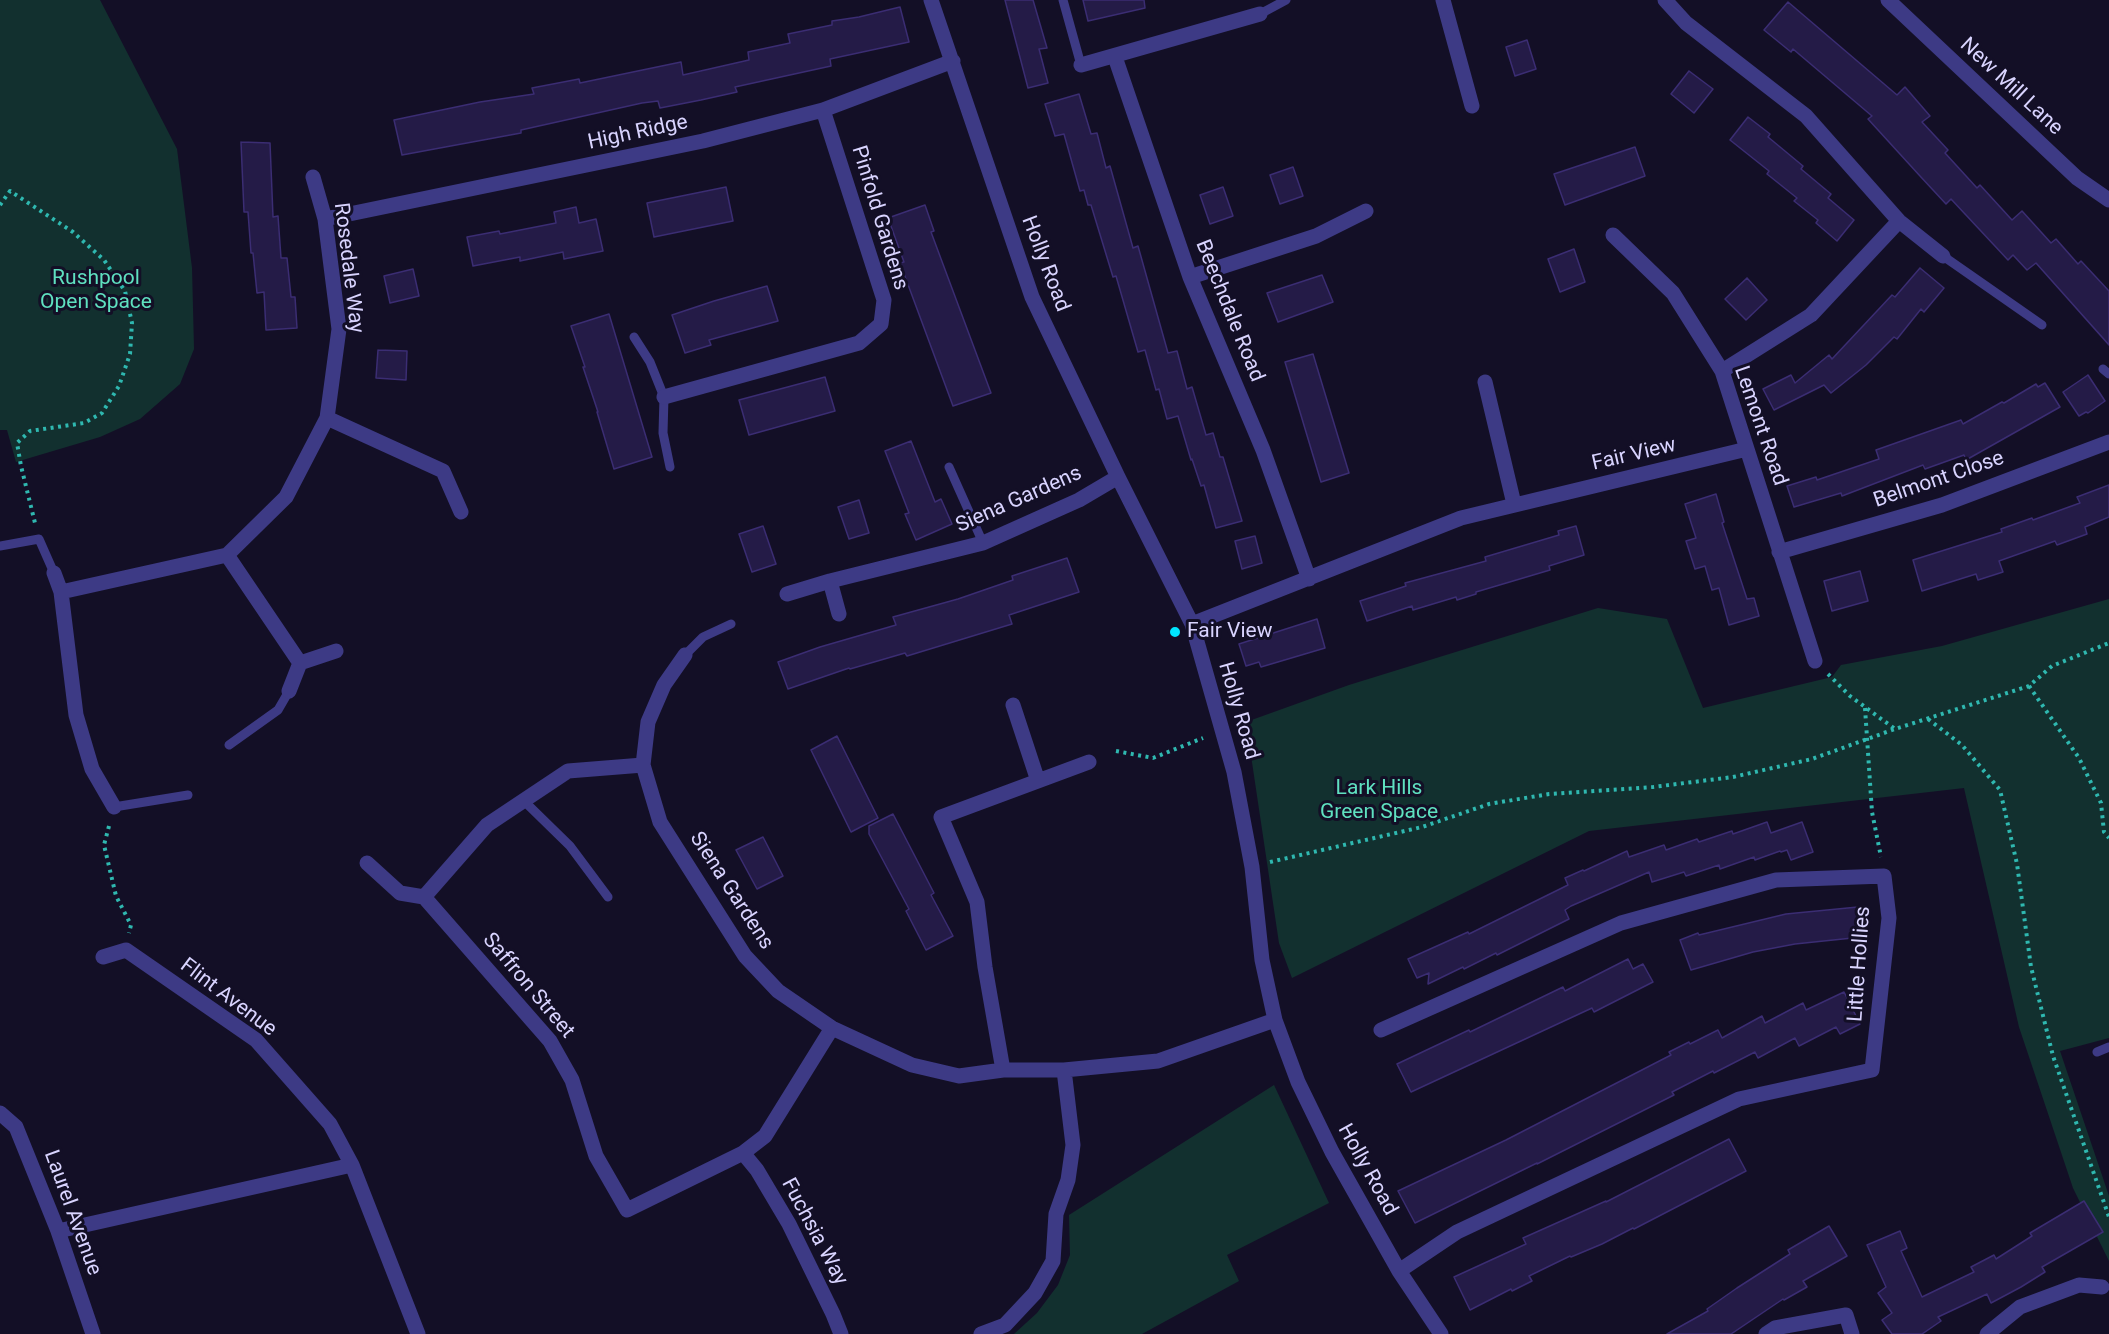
<!DOCTYPE html>
<style>
body{margin:0}
canvas{display:block;background:#130f26}
</style>
<canvas width="2109" height="1334"></canvas>
<script>
const ctx = document.querySelector('canvas').getContext('2d');
ctx.lineJoin = 'round';
function fill(path, color) { ctx.fillStyle = color; ctx.fill(path, 'evenodd'); }
const poly = rows => new Path2D(rows.map(r => 'M' + r).join(''));
function strokePath(path, color, width, dash) { ctx.strokeStyle = color; ctx.lineWidth = width; ctx.lineCap = dash ? 'butt' : 'round'; ctx.setLineDash(dash || []); ctx.stroke(path); }
function write(font, color, halo, rows, align = 'center') {
  ctx.font = font + ' Roboto,sans-serif'; ctx.lineWidth = 6; ctx.setLineDash([]); ctx.textBaseline = 'middle'; ctx.strokeStyle = halo; ctx.fillStyle = color; for (const [text, x, y, turn = 0] of rows) {
    ctx.save(); ctx.translate(x, y); ctx.rotate((+turn || 0) * Math.PI / 180); ctx.textAlign = isNaN(turn) ? turn : align; if (halo) ctx.strokeText(text, 0, 0); ctx.fillText(text, 0, 0); ctx.restore();
  }
}
const green = poly([
 [0,0,100,0,177,149,192,268,194,349,180,384,140,419,100,437,16,462,7,430,0,430],
 [2109,599,2109,1038,2060,1051,2109,1196,2109,1261,2073,1188,2019,1027,1964,788,1589,831,1292,978,1279,943,1246,722,1349,685,1598,608,1667,619,1703,708,1832,677,1841,665,1942,646],
 [1274,1085,1329,1203,1227,1255,1239,1281,1142,1334,1014,1334,1037,1313,1058,1285,1070,1255,1069,1215]
]);
const building = poly([
 [1005,0,1033,0,1047,48,1039,49,1048,83,1028,88,1005,0],
 [1083,0,1144,0,1145,8,1088,21,1083,0],
 [1788,2,1897,95,1905,87,1930,116,1922,122,1948,150,1945,153,1977,188,1980,185,2012,220,2022,211,2051,243,2056,239,2078,264,2081,261,2109,291,2109,345,2036,263,2027,270,2013,255,2008,260,1951,199,1946,204,1920,176,1868,119,1872,116,1793,49,1791,52,1764,30,1788,2],
 [900,7,909,42,830,59,831,66,735,87,737,92,701,100,660,108,658,101,642,103,521,130,521,133,402,155,394,120,480,102,534,94,532,88,579,79,580,83,681,62,683,75,749,60,748,52,790,43,788,34,832,25,832,21,859,17,900,7],
 [1527,40,1536,69,1515,76,1506,47,1527,40],
 [1689,71,1713,89,1694,113,1671,94,1689,71],
 [1079,94,1091,134,1097,133,1106,168,1110,166,1133,248,1138,246,1168,353,1177,351,1187,389,1192,387,1206,435,1213,433,1220,457,1223,457,1242,521,1216,528,1204,485,1201,486,1192,459,1191,460,1178,416,1167,419,1159,389,1156,390,1145,350,1138,352,1116,276,1113,277,1091,205,1088,205,1084,190,1080,191,1064,134,1055,136,1045,104,1079,94],
 [1748,117,1770,134,1768,137,1803,166,1801,169,1831,194,1828,198,1854,220,1837,241,1816,223,1818,220,1794,201,1797,198,1767,174,1769,171,1730,140,1748,117],
 [241,142,270,143,273,217,278,216,281,258,287,258,291,297,295,297,297,328,266,330,264,292,257,293,253,253,251,253,248,212,244,212,241,142],
 [1635,147,1645,176,1565,205,1554,174,1635,147],
 [1293,167,1303,196,1280,204,1270,175,1293,167],
 [726,187,733,221,654,237,647,203,726,187],
 [1223,187,1233,216,1210,224,1200,195,1223,187],
 [925,205,934,231,931,232,991,393,953,406,900,263,904,262,888,218,925,205],
 [576,207,579,223,596,219,603,251,564,259,563,252,520,261,520,257,473,266,467,237,499,231,500,234,556,223,554,212,576,207],
 [1574,249,1585,282,1560,292,1548,259,1574,249],
 [1920,268,1944,288,1924,312,1921,309,1897,339,1894,337,1866,365,1831,393,1824,385,1774,410,1763,389,1791,375,1795,383,1829,355,1832,359,1892,295,1895,297,1920,268],
 [413,269,419,296,390,303,384,276,413,269],
 [1322,275,1333,302,1278,322,1267,293,1322,275],
 [1747,278,1767,300,1746,320,1725,299,1747,278],
 [767,286,778,321,709,340,711,345,685,353,672,315,714,301,767,286],
 [609,314,652,457,614,469,597,412,598,412,583,367,585,367,571,326,609,314],
 [378,350,407,351,406,380,376,378,378,350],
 [1313,354,1349,473,1321,482,1285,362,1313,354],
 [2088,375,2105,401,2088,413,2086,412,2079,416,2063,392,2088,375],
 [825,377,835,411,749,435,739,400,825,377],
 [2045,383,2060,407,1966,460,1964,455,1925,469,1923,465,1842,496,1841,493,1794,507,1787,486,1816,477,1817,480,1879,459,1876,450,1961,420,1963,424,2002,402,2004,403,2036,384,2038,387,2045,383],
 [911,441,935,502,941,499,952,524,916,540,905,514,909,513,885,451,911,441],
 [2109,485,2109,517,2085,527,2087,534,2057,545,2055,541,1999,561,2003,572,1978,580,1976,574,1922,591,1913,560,2002,532,2001,529,2032,518,2033,520,2080,503,2077,497,2109,485],
 [1716,494,1724,522,1722,523,1747,599,1754,598,1759,616,1729,625,1719,588,1712,590,1705,566,1695,569,1686,541,1696,538,1685,504,1716,494],
 [859,500,869,533,849,539,838,507,859,500],
 [763,526,776,564,752,572,739,534,763,526],
 [1576,526,1584,555,1549,566,1550,570,1476,592,1476,594,1457,600,1456,597,1413,610,1412,606,1367,621,1360,601,1406,586,1405,583,1486,561,1485,557,1559,535,1558,531,1576,526],
 [1255,536,1262,563,1242,569,1235,541,1255,536],
 [1067,558,1079,592,1009,615,1012,624,907,656,905,653,850,669,849,668,788,689,778,662,820,647,896,625,893,617,958,599,1013,580,1012,576,1067,558],
 [1860,571,1868,601,1832,611,1824,581,1860,571],
 [1317,619,1325,648,1261,667,1259,662,1246,666,1239,644,1317,619],
 [837,736,878,818,851,832,811,750,837,736],
 [893,814,934,893,931,895,953,936,926,950,906,911,909,909,869,834,869,826,893,814],
 [1767,822,1771,833,1802,822,1813,852,1791,860,1787,850,1781,852,1780,851,1755,860,1754,857,1720,869,1719,865,1686,876,1684,872,1652,882,1649,872,1571,906,1565,910,1569,919,1497,955,1496,953,1464,969,1463,967,1428,984,1429,973,1417,978,1408,959,1468,932,1469,934,1568,885,1565,878,1583,870,1584,871,1627,851,1629,857,1664,845,1666,850,1697,839,1699,842,1732,831,1733,834,1767,822],
 [763,837,783,876,757,889,736,850,763,837],
 [1858,907,1862,937,1795,944,1753,952,1691,970,1680,940,1698,933,1699,935,1786,914,1858,907],
 [1628,959,1633,969,1643,964,1653,982,1594,1012,1592,1008,1411,1092,1397,1064,1469,1030,1470,1032,1563,987,1565,991,1628,959],
 [1844,992,1860,1024,1840,1034,1836,1027,1799,1046,1795,1038,1758,1058,1755,1052,1714,1073,1713,1071,1672,1092,1674,1095,1537,1164,1537,1163,1415,1223,1398,1191,1506,1140,1671,1055,1669,1052,1689,1042,1690,1044,1718,1030,1722,1038,1762,1016,1765,1023,1803,1003,1806,1010,1844,992],
 [1729,1139,1746,1171,1634,1229,1633,1228,1602,1244,1571,1257,1570,1256,1529,1276,1532,1281,1512,1291,1511,1289,1470,1310,1454,1277,1526,1244,1523,1238,1606,1201,1606,1202,1729,1139],
 [2084,1201,2103,1232,2042,1267,2045,1272,2021,1287,1991,1303,1987,1294,1938,1317,1941,1321,1922,1334,1892,1334,1882,1320,1892,1313,1878,1293,1886,1287,1867,1245,1900,1231,1907,1248,1901,1251,1922,1297,1974,1272,1971,1267,1994,1255,1996,1259,2032,1236,2030,1233,2084,1201],
 [1829,1226,1847,1256,1803,1281,1807,1287,1784,1300,1783,1299,1731,1334,1667,1334,1708,1311,1707,1309,1737,1288,1790,1254,1788,1250,1829,1226]
]);
const path = poly([
 [0,205,10,191,73,232,104,260,125,291,132,323,130,354,119,386,102,413,84,423,30,431,17,443,21,466,35,523],
 [1828,674,1850,696,1895,729,2029,686,2052,666,2109,643],
 [2029,686,2079,758,2101,803,2104,832,2109,838],
 [1865,708,1872,812,1881,857],
 [1928,719,1962,745,2000,790,2017,864,2031,967,2053,1056,2109,1217],
 [1116,751,1153,758,1203,738],
 [109,826,104,845,116,896,131,925,129,933],
 [1270,862,1422,827,1489,804,1549,794,1653,787,1733,777,1812,759,1895,729]
]);
const service = poly([
 [1063,0,1081,65],
 [1260,14,1286,0],
 [1943,256,2042,325],
 [634,337,650,362,664,397,663,433,670,467],
 [2103,369,2109,374],
 [949,467,983,543],
 [0,546,39,539,54,573],
 [685,655,703,637,731,624],
 [229,745,278,710,289,691],
 [524,801,570,846,608,897],
 [114,807,188,795],
 [2097,1052,2109,1047]
]);
const minor = poly([
 [931,0,1032,297,1118,477,1192,624,1234,772,1252,867,1262,960,1275,1020,1298,1082,1332,1152,1399,1271,1441,1334],
 [1443,0,1472,106],
 [1665,0,1686,23,1806,116,1899,221,1943,256],
 [1115,57,1190,277,1263,450,1309,579],
 [1081,65,1260,14],
 [325,219,703,141,823,110,953,61],
 [1613,235,1673,293,1722,371,1815,661],
 [1190,277,1316,236,1366,211],
 [1722,371,1811,315,1899,221],
 [1485,382,1514,504],
 [664,397,859,343,881,324,884,300,823,110],
 [327,418,443,471,461,512],
 [1779,552,1942,505,2109,442],
 [227,555,300,663,289,691],
 [54,573,61,592,76,715,92,769,114,807],
 [830,581,839,614],
 [61,592,227,555,286,497,327,418,339,329,325,219,313,177],
 [787,594,830,581,983,543,1079,500,1118,477],
 [1192,624,1461,518,1747,449],
 [685,655,664,685,648,722,643,765,660,822,745,956,778,991,832,1028,912,1065,959,1076,1003,1070,1064,1070,1158,1061,1275,1020],
 [300,663,336,651],
 [1013,705,1038,781],
 [367,863,400,893,424,897,550,1041,572,1080,596,1156,627,1210,743,1153,765,1136,832,1028],
 [424,897,487,825,568,771,643,765],
 [103,957,126,950,256,1040,330,1124,352,1165,418,1334],
 [1381,1030,1621,923,1776,880,1884,876,1889,918,1872,1070,1739,1099,1457,1232,1399,1271],
 [1003,1070,985,967,977,902,941,817,1089,762],
 [0,1113,16,1127,58,1231,93,1334],
 [743,1153,757,1170,789,1224,833,1314,841,1334],
 [58,1231,352,1165],
 [981,1334,1005,1325,1035,1293,1053,1261,1056,1214,1068,1180,1073,1145,1064,1070],
 [1766,1334,1775,1328,1846,1315,1852,1334],
 [1987,1334,2020,1307,2079,1285,2102,1287]
]);
const tertiary = poly([
 [1888,0,2077,178,2109,200]
]);
const markers = [
 [1175,632,6,"#00e5ff"]
];
const streetNames = [
 ["New Mill Lane",2011,87,43],
 ["High Ridge",638,133,-12],
 ["Pinfold Gardens",879,218,73],
 ["Holly Road",1045,264,69],
 ["Rosedale Way",348,268,83],
 ["Beechdale Road",1229,311,68],
 ["Lemont Road",1760,426,71],
 ["Fair View",1634,455,-13],
 ["Belmont Close",1939,480,-19],
 ["Siena Gardens",1019,500,-24],
 ["Holly Road",1238,711,74],
 ["Siena Gardens",731,891,57],
 ["Little Hollies",1860,964,-86],
 ["Saffron Street",528,986,50],
 ["Flint Avenue",228,998,37],
 ["Holly Road",1367,1170,61],
 ["Laurel Avenue",72,1213,70],
 ["Fuchsia Way",814,1232,62]
];
const parkNames = [
 ["Rushpool",96,279],
 ["Open Space",96,303],
 ["Lark Hills",1379,789],
 ["Green Space",1379,813]
];
const poiNames = [
 ["Fair View",1187,632]
];
fill(green, '#12302f');
fill(building, '#241b47');
strokePath(building, '#3b2d73', 1.5);
strokePath(path, '#2fb8b0', 4, [3, 4.5]);
strokePath(service, '#3d3a85', 9);
strokePath(minor, '#3d3a85', 15);
strokePath(tertiary, '#3d3a85', 15);
for (const [x, y, r, color] of markers) { const dot = new Path2D(); dot.arc(x, y, r, 0, 2 * Math.PI); ctx.fillStyle = color; ctx.fill(dot); strokePath(dot, '#130f26', 2); }
write('21px', '#d9d4ff', '#130f26', streetNames);
write('21px', '#5fe0c0', '#130f26', parkNames);
write('21px', '#d9d4ff', '#130f26', poiNames, 'left');
</script>
